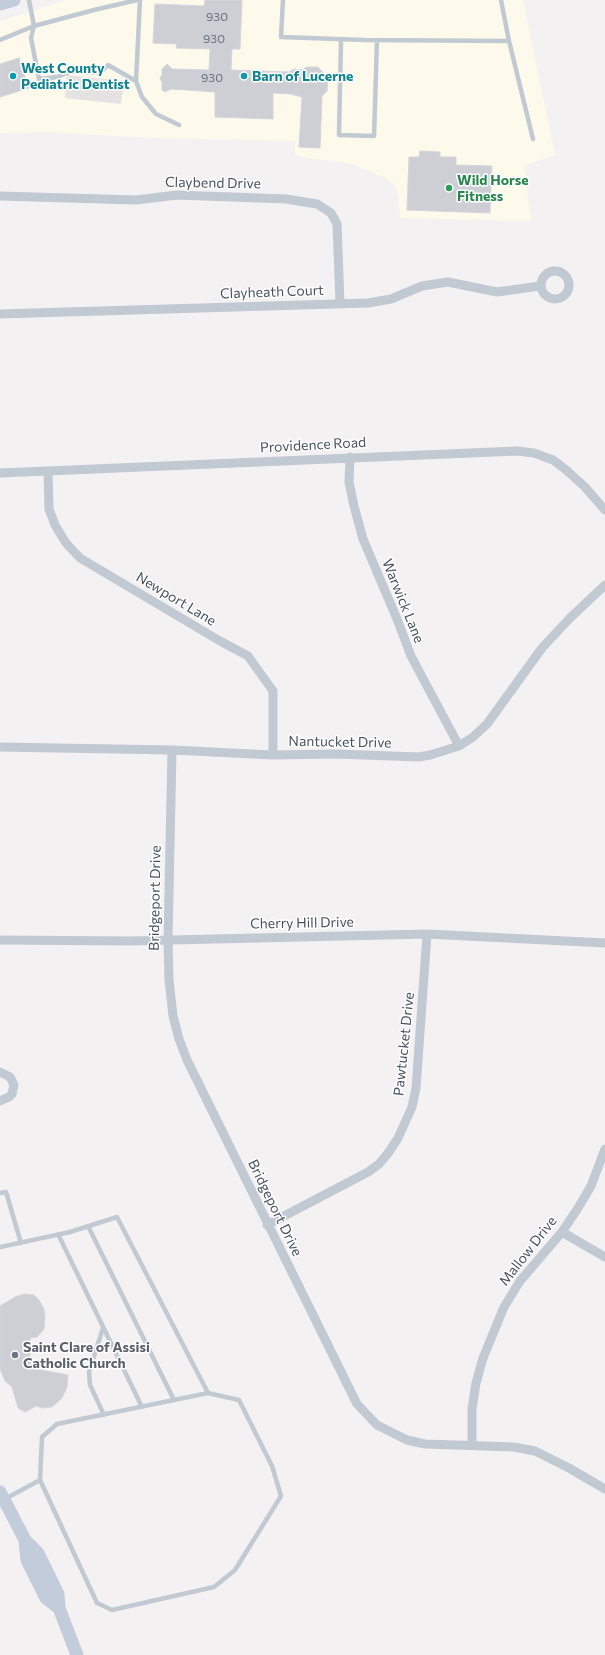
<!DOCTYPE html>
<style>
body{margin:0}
canvas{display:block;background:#f3f1f1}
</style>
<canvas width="605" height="1655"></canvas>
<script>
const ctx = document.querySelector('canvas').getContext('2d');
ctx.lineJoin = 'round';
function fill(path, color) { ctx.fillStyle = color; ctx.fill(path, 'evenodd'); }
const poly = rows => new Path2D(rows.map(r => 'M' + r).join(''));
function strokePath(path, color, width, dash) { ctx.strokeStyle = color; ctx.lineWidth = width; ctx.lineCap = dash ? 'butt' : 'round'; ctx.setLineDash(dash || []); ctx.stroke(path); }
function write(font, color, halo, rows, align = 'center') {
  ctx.font = font + ' Commissioner,sans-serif'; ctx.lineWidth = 3; ctx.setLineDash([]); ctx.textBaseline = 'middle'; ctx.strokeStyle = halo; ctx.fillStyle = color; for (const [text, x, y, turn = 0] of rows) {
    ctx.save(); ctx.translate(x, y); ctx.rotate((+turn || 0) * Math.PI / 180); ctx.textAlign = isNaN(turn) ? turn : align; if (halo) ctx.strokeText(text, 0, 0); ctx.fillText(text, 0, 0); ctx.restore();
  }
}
const commercial = poly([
 [66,0,523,0,555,155,524,166,531,221,400,218,398,195,394,184,383,177,353,164,295,156,295,141,152,138,48,132,0,133,0,21]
]);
const education = poly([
 [67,75,124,81,121,104,65,98]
]);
const building = poly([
 [205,0,242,0,240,49,232,49,231,70,289,72,294,69,303,70,306,67,318,67,328,78,327,91,322,96,320,148,299,147,302,97,290,94,273,93,273,119,215,117,215,92,171,89,165,92,162,90,162,82,160,79,162,74,162,69,167,64,172,69,209,70,210,49,176,48,177,44,153,43,155,4,204,6,205,0],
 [19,58,29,88,0,97,0,64,19,58],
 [420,151,440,152,440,157,456,157,456,165,492,166,490,213,407,210,409,157,419,157,420,151],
 [25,1294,34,1295,39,1300,44,1309,45,1318,44,1329,37,1337,30,1338,30,1359,31,1368,68,1375,67,1387,62,1398,52,1407,42,1408,36,1406,25,1412,18,1408,12,1387,5,1381,0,1369,0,1306,17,1296,25,1294]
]);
const lane = poly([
 [29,0,34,26,31,38,39,79,57,77,72,71,100,73,108,65,136,81,142,97,156,114,179,125],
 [283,0,281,37,365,40,509,41],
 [501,0,509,41,533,139],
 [0,40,34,26,94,10,137,0],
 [341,40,339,135,374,136,377,40],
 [136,81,140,0],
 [0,1193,6,1192,21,1243],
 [88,1226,174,1400],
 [58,1234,142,1407],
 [0,1247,70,1232,117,1217,208,1393],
 [103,1328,89,1372,90,1385,104,1415],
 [5,1499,40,1480,42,1437,57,1424,208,1393,239,1400,272,1466,281,1496,235,1570,214,1587,112,1610,97,1603,40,1480]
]);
const street = poly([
 [0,196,136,200,177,195,286,199,317,204,331,213,337,224,340,303],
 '541 285a14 14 0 1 1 28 0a14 14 0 1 1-28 0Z',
 [0,314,368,303,391,299,422,286,448,282,497,292,540,286],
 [350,457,349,482,354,506,363,539,397,619,411,656,459,746],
 [48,471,49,509,55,525,66,543,80,558,220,641,248,656,273,691,273,755],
 [0,473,517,451,534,453,553,460,565,469,585,487,605,510],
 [0,747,172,750,273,755,336,754,419,757,430,755,459,746,473,737,487,724,542,648,570,618,605,585],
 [172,750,168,940,169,980,173,1016,179,1039,187,1060,357,1404,377,1425,407,1440,425,1444,514,1447,535,1451,569,1468,605,1489],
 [0,940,130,941,427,934,605,943],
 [0,1072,10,1077,14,1085,12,1094,9,1097,0,1101],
 [267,1225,368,1172,379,1164,389,1152,398,1138,412,1107,416,1088,427,934],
 [562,1232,605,1257],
 [472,1445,472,1409,476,1383,483,1358,504,1307,520,1281,562,1232,578,1208,591,1186,605,1149]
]);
const secondary = poly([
 [0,4,14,0],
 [0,1492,25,1540,38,1553,58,1594,59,1608,77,1655],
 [25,1540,27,1560,46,1598,59,1608]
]);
const markers = [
 [13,76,4,"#0f9aa8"],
 [244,76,4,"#0f9aa8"],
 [449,188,4,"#2e9e5b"],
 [15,1355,4,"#6b7280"]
];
const numberNames = [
 ["930",217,17],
 ["930",214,39],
 ["930",212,78]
];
const cultureNames = [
 ["West County",21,68],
 ["Pediatric Dentist",21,84],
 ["Barn of Lucerne",252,76]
];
const leisureNames = [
 ["Wild Horse",457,180],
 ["Fitness",457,196]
];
const streetNames = [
 ["Claybend Drive",213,183,1],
 ["Clayheath Court",272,292,-2],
 ["Providence Road",313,445,-3],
 ["Newport Lane",176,599,31],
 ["Warwick Lane",403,601,68],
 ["Nantucket Drive",340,742,1],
 ["Bridgeport Drive",155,898,-89],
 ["Cherry Hill Drive",302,923,-1],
 ["Pawtucket Drive",404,1044,-84],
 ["Bridgeport Drive",275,1208,64],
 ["Mallow Drive",528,1251,-52]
];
const worshipNames = [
 ["Saint Clare of Assisi",23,1347],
 ["Catholic Church",23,1363]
];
fill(commercial, '#fdf9eb');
fill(education, '#e4e2e3');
fill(building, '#cdcfd5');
strokePath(building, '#d4d6dc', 1);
strokePath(lane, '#c1c9d2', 4.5);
strokePath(street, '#c1c9d2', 9);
strokePath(secondary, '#c3ccda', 13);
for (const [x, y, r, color] of markers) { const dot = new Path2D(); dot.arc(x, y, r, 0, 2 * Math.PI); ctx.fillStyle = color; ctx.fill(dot); strokePath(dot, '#fff', 1.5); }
write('12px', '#69717c', null, numberNames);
write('bold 14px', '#0d838f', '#fff', cultureNames, 'left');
write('bold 14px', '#27864d', '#fff', leisureNames, 'left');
write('14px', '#48525f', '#fff', streetNames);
write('bold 14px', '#5b616d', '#fff', worshipNames, 'left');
</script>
